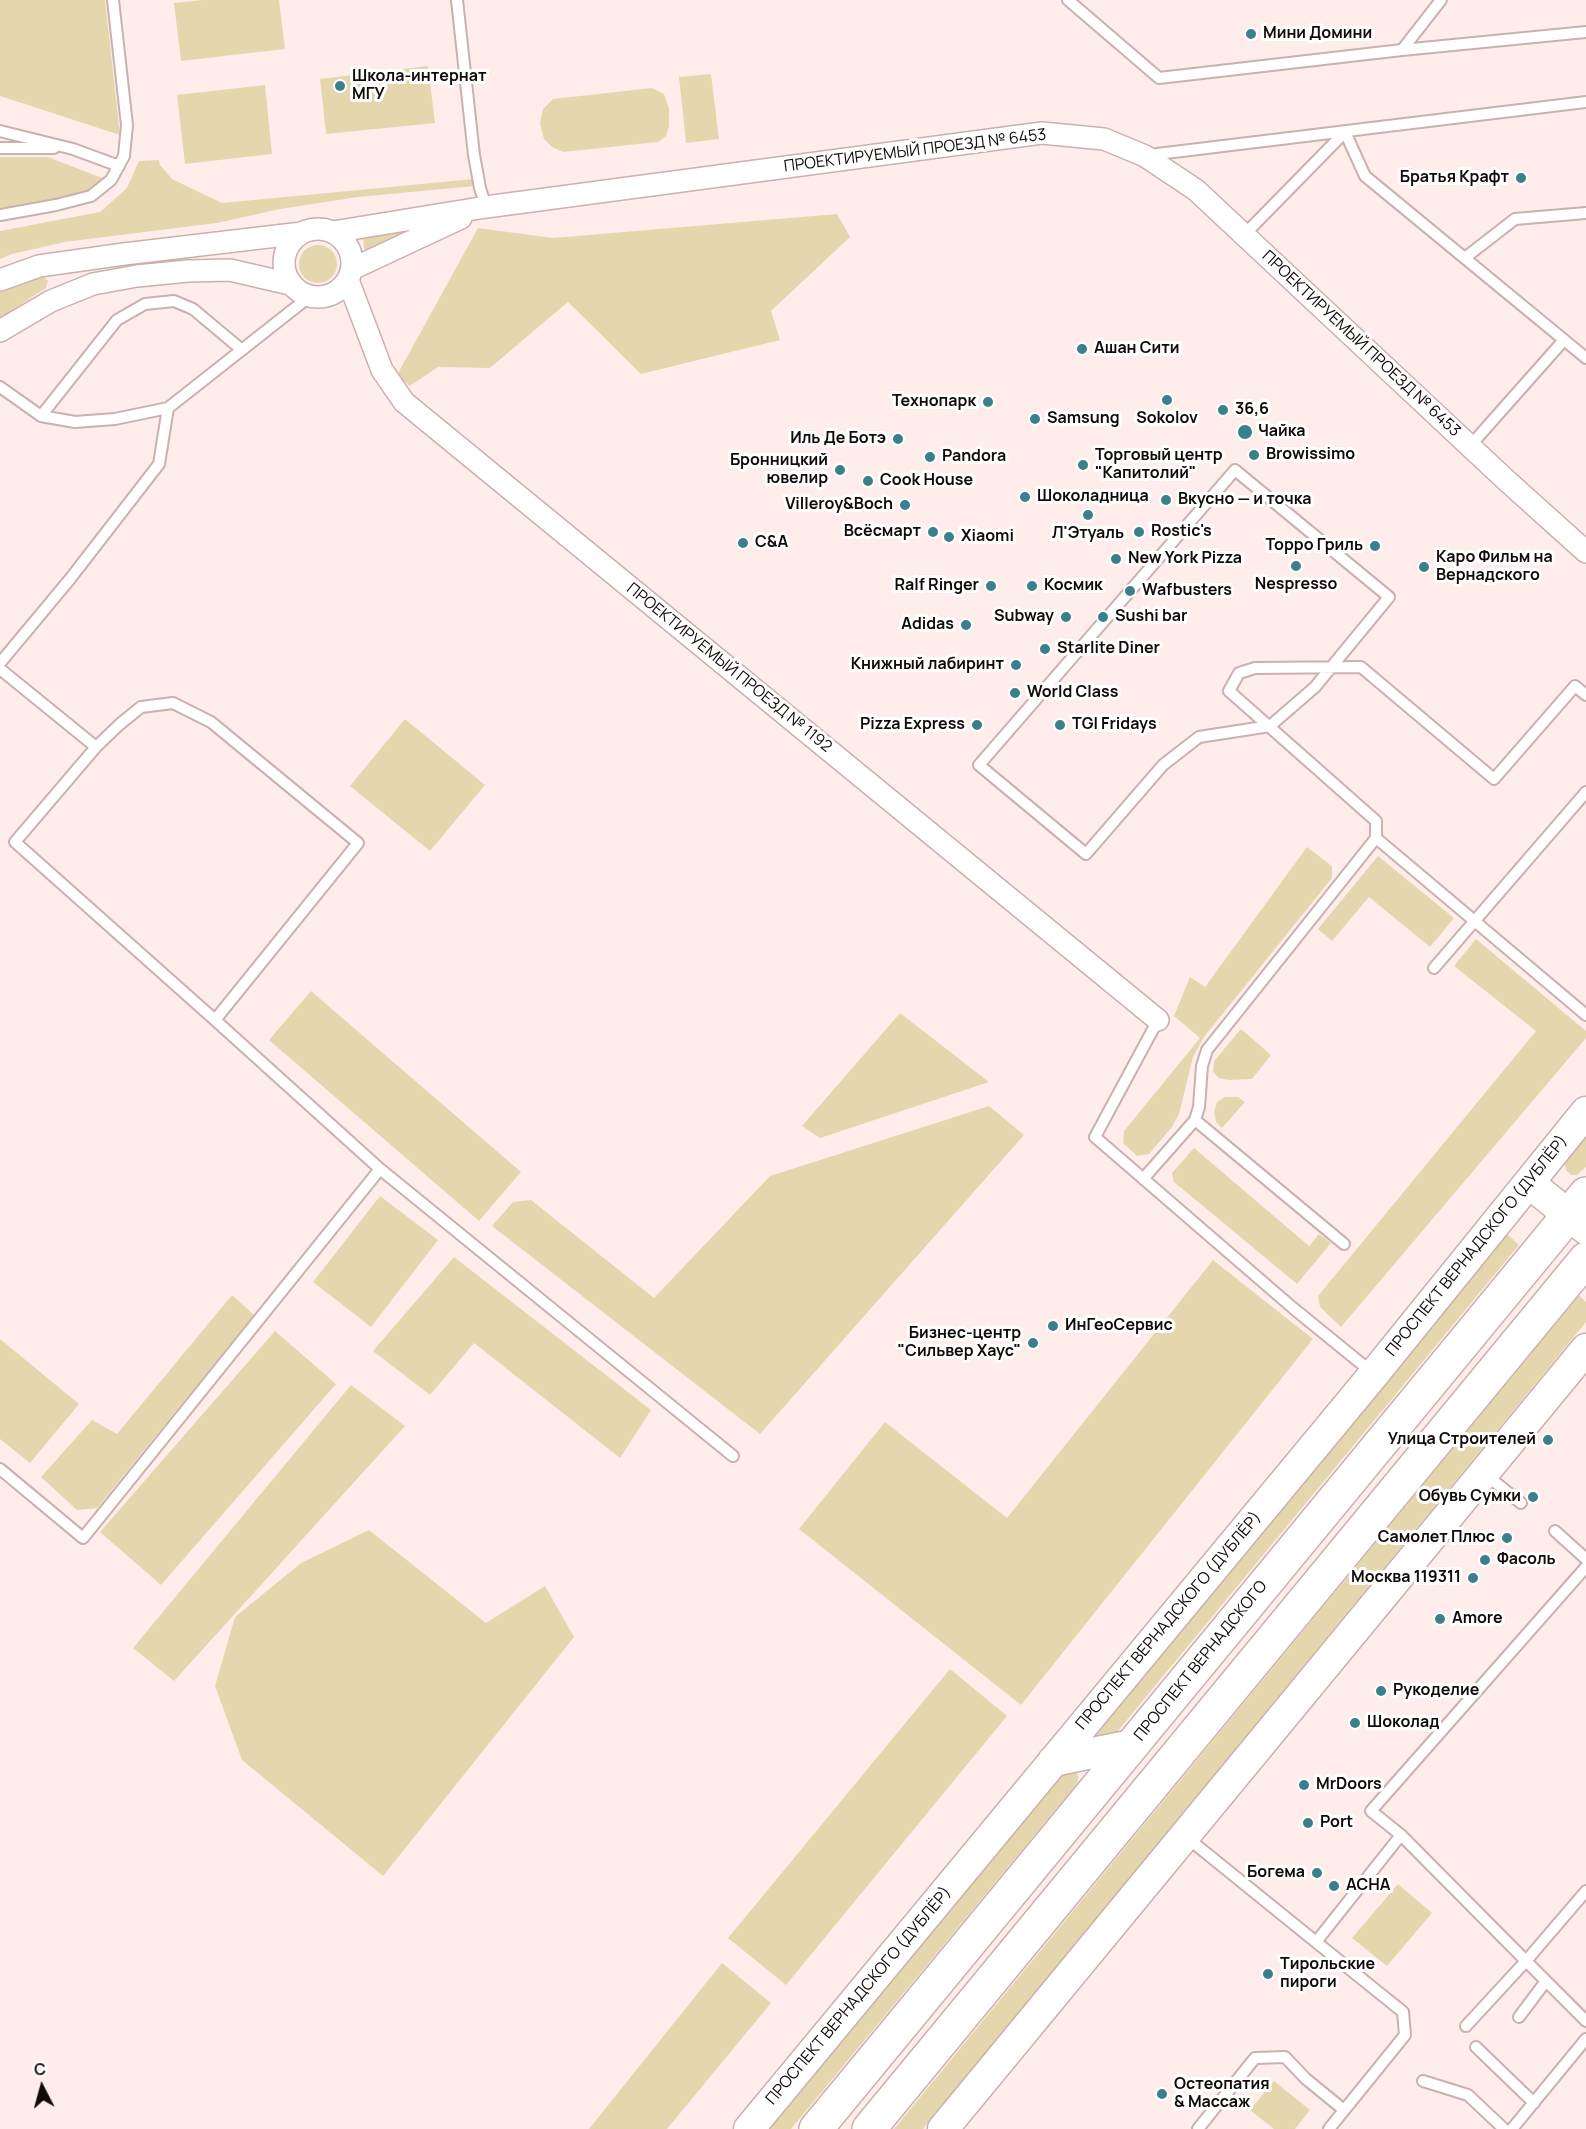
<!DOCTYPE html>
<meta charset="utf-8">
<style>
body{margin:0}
#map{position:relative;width:1586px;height:2129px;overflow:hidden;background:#ffedec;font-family:Manrope,sans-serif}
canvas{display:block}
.north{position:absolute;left:12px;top:2057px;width:60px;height:60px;-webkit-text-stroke:4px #fff;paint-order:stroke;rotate:354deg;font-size:16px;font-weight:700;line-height:24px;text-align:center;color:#120a09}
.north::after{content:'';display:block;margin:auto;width:21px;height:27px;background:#120a09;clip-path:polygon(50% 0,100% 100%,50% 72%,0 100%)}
</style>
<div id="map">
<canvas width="1586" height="2129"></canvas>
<div class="north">С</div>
</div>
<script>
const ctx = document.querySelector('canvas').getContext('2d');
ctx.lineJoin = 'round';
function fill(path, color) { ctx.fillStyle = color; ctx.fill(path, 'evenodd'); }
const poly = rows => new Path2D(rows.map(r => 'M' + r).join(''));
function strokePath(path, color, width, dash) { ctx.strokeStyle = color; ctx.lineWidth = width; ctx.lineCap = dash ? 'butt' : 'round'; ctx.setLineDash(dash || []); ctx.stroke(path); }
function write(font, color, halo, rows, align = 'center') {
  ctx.font = font + ' Manrope,sans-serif'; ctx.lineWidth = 6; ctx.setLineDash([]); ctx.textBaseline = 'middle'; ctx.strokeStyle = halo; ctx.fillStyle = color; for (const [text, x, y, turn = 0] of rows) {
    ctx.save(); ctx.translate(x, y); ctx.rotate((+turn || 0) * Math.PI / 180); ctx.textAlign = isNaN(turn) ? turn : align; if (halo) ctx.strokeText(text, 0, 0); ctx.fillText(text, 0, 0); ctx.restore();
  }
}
const green = poly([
 [0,0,105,0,120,135,0,96],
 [203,0,279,0,285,49,181,61,174,3],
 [428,66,435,123,326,134,320,79],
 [711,74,719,139,686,143,679,77],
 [265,85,272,154,185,164,177,95],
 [652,88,664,94,669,109,669,127,666,136,658,142,563,152,552,147,544,139,540,123,543,109,553,99],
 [0,157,48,157,105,179,86,192,52,201,0,210],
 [159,160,160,165,172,179,222,203,474,179,475,186,358,197,280,209,217,223,65,242,12,254,0,259,0,231,100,212,127,188,139,161],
 [837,214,850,237,771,311,780,340,641,374,568,302,490,368,438,367,410,386,397,375,478,228,553,238],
 [411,228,413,231,369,251,364,249,363,236],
 '299 264a19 19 0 1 1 38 0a19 19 0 1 1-38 0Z',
 [43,276,48,281,46,288,15,308,0,320,0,291],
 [405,719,485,785,430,851,350,786],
 [1307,847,1332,866,1332,878,1204,1037,1193,1057,1179,1114,1172,1127,1149,1154,1137,1156,1123,1143,1124,1131,1200,1038,1174,1016,1190,977,1205,987],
 [1378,856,1454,918,1430,947,1369,897,1332,941,1318,929],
 [1476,939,1586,1031,1586,1038,1341,1327,1320,1307,1318,1296,1536,1031,1454,966],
 [311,991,521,1172,479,1221,269,1040],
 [900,1013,989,1082,820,1138,802,1126],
 [1241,1029,1271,1055,1252,1079,1229,1080,1219,1078,1213,1072,1214,1061],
 [1225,1097,1238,1097,1245,1102,1222,1128,1216,1122,1214,1112,1217,1102],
 [989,1106,1024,1135,760,1434,492,1226,513,1202,531,1200,654,1298,770,1176],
 [1586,1132,1586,1167,1577,1175,1571,1175,1566,1170,1565,1165,1567,1156],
 [1194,1148,1309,1246,1319,1234,1331,1243,1297,1284,1174,1182,1172,1173],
 [380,1196,438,1240,371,1327,313,1282],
 [1506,1233,1519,1245,1112,1738,1098,1740,1094,1735],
 [454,1257,651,1410,620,1458,474,1343,430,1395,373,1351],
 [1213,1260,1313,1339,1021,1705,799,1529,885,1422,1007,1518],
 [232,1295,254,1315,97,1508,77,1510,41,1477,92,1420,117,1434],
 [1579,1295,1586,1302,1586,1322,923,2129,894,2129],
 [275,1331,336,1384,161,1585,100,1532],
 [0,1339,79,1404,30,1463,0,1439],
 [351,1385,405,1426,174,1681,133,1648],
 [369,1530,486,1623,545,1586,574,1637,383,1876,242,1760,215,1686,235,1617,301,1563],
 [950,1669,1007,1716,786,1985,728,1938],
 [1075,1771,1078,1775,1078,1781,1075,1786,791,2129,767,2129,1060,1773],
 [1398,1884,1432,1913,1387,1966,1352,1938],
 [722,1963,771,2003,667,2129,589,2129],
 [1274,2081,1310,2110,1295,2129,1274,2129,1250,2110]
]);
const lane = poly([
 [457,0,474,155,480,188,486,207],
 [1068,0,1159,78,1402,50,1586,32],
 [1402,50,1441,0],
 [0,131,73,149,119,166],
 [0,148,54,148],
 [1149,155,1586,102],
 [0,215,56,205,91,196,111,180,124,156,127,125,113,0],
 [1244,235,1345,132,1365,176,1586,358],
 [1466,257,1515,219,1586,213],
 [0,387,41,416,75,422,115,419,168,408,309,297],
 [41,416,117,320,145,304,174,301,193,309,242,350],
 [1470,446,1564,340],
 [1235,470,1389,597,1315,687,1270,726,1199,737,1163,765,1086,854,979,765,1235,470],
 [0,663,70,579,159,464,168,408],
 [0,669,96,747],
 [173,703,211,722,358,843,215,1020,15,842,96,747,120,724,141,707,173,703],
 [1376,838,1586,1015],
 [1434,968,1586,792],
 [215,1020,380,1169],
 [1158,1020,1095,1137,1293,1308,1374,1374],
 [1195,1120,1344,1244],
 [1143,1179,1195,1120,1199,1107,1202,1066,1207,1050,1376,838,1376,821,1229,691,1239,673,1255,668,1361,667,1494,779,1575,686,1586,695],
 [0,1469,83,1538,380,1169,733,1456],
 [1486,1475,1521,1503],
 [1555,1531,1586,1559],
 [1401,1835,1526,1961,1466,2026],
 [1185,1836,1316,1942,1401,1835,1371,1811,1586,1567],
 [1586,1891,1526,1961,1586,2021],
 [1316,1942,1403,2012,1405,2035,1329,2129],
 [1519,2017,1546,1981],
 [1476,2047,1534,2103],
 [1423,2081,1468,2095,1504,2129],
 [1198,2129,1255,2058,1285,2057,1306,2079,1344,2110],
 [1512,2129,1586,2039]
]);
const street = poly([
 '284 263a34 34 0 1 1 68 0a34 34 0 1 1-68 0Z',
 [333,232,486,207,1042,133,1104,139,1145,156,1196,190,1506,480,1586,552],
 [352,269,461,218],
 [0,280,39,266,124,254,302,233],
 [348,280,382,370,404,402,1158,1020],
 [0,331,51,301,93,284,137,276,188,271,230,270,290,284]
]);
const secondary = poly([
 [1529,1183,1586,1229],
 [1053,1761,1132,1745],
 [749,2129,1374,1374,1586,1112],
 [943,2129,1586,1349]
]);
const primary = poly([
 [816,2129,1586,1194],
 [869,2129,1586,1259]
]);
const markers = [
 [1251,34,6,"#3a808c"],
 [340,86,6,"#3a808c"],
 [1521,178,6,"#3a808c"],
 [1082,349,6,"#3a808c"],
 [1167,400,6,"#3a808c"],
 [988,402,6,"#3a808c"],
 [1223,410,6,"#3a808c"],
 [1035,419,6,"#3a808c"],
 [1245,432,8,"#3a808c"],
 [898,439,6,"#3a808c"],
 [1254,455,6,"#3a808c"],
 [930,457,6,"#3a808c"],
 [1083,465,6,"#3a808c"],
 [840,470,6,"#3a808c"],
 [868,481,6,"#3a808c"],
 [1025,497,6,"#3a808c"],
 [1166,500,6,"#3a808c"],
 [905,505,6,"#3a808c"],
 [1088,515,6,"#3a808c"],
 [933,532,6,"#3a808c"],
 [1139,532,6,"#3a808c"],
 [949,537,6,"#3a808c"],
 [743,543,6,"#3a808c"],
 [1375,546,6,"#3a808c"],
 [1116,559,6,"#3a808c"],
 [1296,566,6,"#3a808c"],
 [1424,567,6,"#3a808c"],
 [991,586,6,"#3a808c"],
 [1032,586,6,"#3a808c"],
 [1130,591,6,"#3a808c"],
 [1066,617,6,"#3a808c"],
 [1103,617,6,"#3a808c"],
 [966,625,6,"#3a808c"],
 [1045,649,6,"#3a808c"],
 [1016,665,6,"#3a808c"],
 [1015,693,6,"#3a808c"],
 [977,725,6,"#3a808c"],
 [1060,725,6,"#3a808c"],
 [1053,1326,6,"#3a808c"],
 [1033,1343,6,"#3a808c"],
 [1548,1440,6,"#3a808c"],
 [1533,1497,6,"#3a808c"],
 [1507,1538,6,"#3a808c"],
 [1485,1560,6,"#3a808c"],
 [1473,1578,6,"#3a808c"],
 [1440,1619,6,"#3a808c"],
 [1381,1691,6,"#3a808c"],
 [1355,1723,6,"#3a808c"],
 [1304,1785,6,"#3a808c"],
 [1308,1823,6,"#3a808c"],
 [1317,1873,6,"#3a808c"],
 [1334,1886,6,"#3a808c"],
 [1268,1974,6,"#3a808c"],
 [1162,2094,6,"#3a808c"]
];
const poiNames = [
 ["Мини Домини",1263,34],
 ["Школа-интернат",352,77],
 ["МГУ",352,95],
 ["Братья Крафт",1509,178,"right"],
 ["Ашан Сити",1094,349],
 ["Технопарк",976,402,"right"],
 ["36,6",1235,410],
 ["Samsung",1047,419],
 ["Sokolov",1167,419,"center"],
 ["Чайка",1258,432],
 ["Иль Де Ботэ",886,439,"right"],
 ["Browissimo",1266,455],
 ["Торговый центр",1095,456],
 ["\"Капитолий\"",1095,474],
 ["Pandora",942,457],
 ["Бронницкий",828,461,"right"],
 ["ювелир",828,479,"right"],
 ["Cook House",880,481],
 ["Шоколадница",1037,497],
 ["Вкусно — и точка",1178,500],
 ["Villeroy&Boch",893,505,"right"],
 ["Всёсмарт",921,532,"right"],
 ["Rostic's",1151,532],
 ["Л'Этуаль",1088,534,"center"],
 ["Xiaomi",961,537],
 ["C&A",755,543],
 ["Торро Гриль",1363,546,"right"],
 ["Каро Фильм на",1436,558],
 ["Вернадского",1436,576],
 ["New York Pizza",1128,559],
 ["Nespresso",1296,585,"center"],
 ["Ralf Ringer",979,586,"right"],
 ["Космик",1044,586],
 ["Wafbusters",1142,591],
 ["Subway",1054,617,"right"],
 ["Sushi bar",1115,617],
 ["Adidas",954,625,"right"],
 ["Starlite Diner",1057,649],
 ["Книжный лабиринт",1004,665,"right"],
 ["World Class",1027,693],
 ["Pizza Express",965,725,"right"],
 ["TGI Fridays",1072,725],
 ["ИнГеоСервис",1065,1326],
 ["Бизнес-центр",1021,1334,"right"],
 ["\"Сильвер Хаус\"",1021,1352,"right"],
 ["Улица Строителей",1536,1440,"right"],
 ["Обувь Сумки",1521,1497,"right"],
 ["Самолет Плюс",1495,1538,"right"],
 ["Фасоль",1497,1560],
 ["Москва 119311",1461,1578,"right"],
 ["Amore",1452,1619],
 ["Рукоделие",1393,1691],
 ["Шоколад",1367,1723],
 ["MrDoors",1316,1785],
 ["Port",1320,1823],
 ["Богема",1305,1873,"right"],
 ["ACHA",1346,1886],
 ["Тирольские",1280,1965],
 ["пироги",1280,1983],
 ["Остеопатия",1174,2085],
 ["& Массаж",1174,2103]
];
const streetNames = [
 ["ПРОЕКТИРУЕМЫЙ ПРОЕЗД № 6453",915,151,-7],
 ["ПРОЕКТИРУЕМЫЙ ПРОЕЗД № 6453",1361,344,43],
 ["ПРОЕКТИРУЕМЫЙ ПРОЕЗД № 1192",729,668,39],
 ["ПРОСПЕКТ ВЕРНАДСКОГО (ДУБЛЁР)",1477,1246,-51],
 ["ПРОСПЕКТ ВЕРНАДСКОГО (ДУБЛЁР)",1169,1621,-50],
 ["ПРОСПЕКТ ВЕРНАДСКОГО",1201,1661,-51],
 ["ПРОСПЕКТ ВЕРНАДСКОГО (ДУБЛЁР)",859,1996,-50]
];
fill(green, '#e5d7ad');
strokePath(lane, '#cbb0ae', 14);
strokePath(street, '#cbb0ae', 24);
strokePath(secondary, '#cbb0ae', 33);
strokePath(primary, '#cbb0ae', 36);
strokePath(lane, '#fff', 10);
strokePath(street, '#fff', 21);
strokePath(secondary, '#fff', 30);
strokePath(primary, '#fff', 33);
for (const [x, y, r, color] of markers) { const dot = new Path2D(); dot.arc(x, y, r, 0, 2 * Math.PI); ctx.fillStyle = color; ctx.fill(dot); strokePath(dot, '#fff', 2); }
write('bold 16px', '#120a09', '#fff', poiNames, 'left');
write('16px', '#120a09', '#fff', streetNames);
</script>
